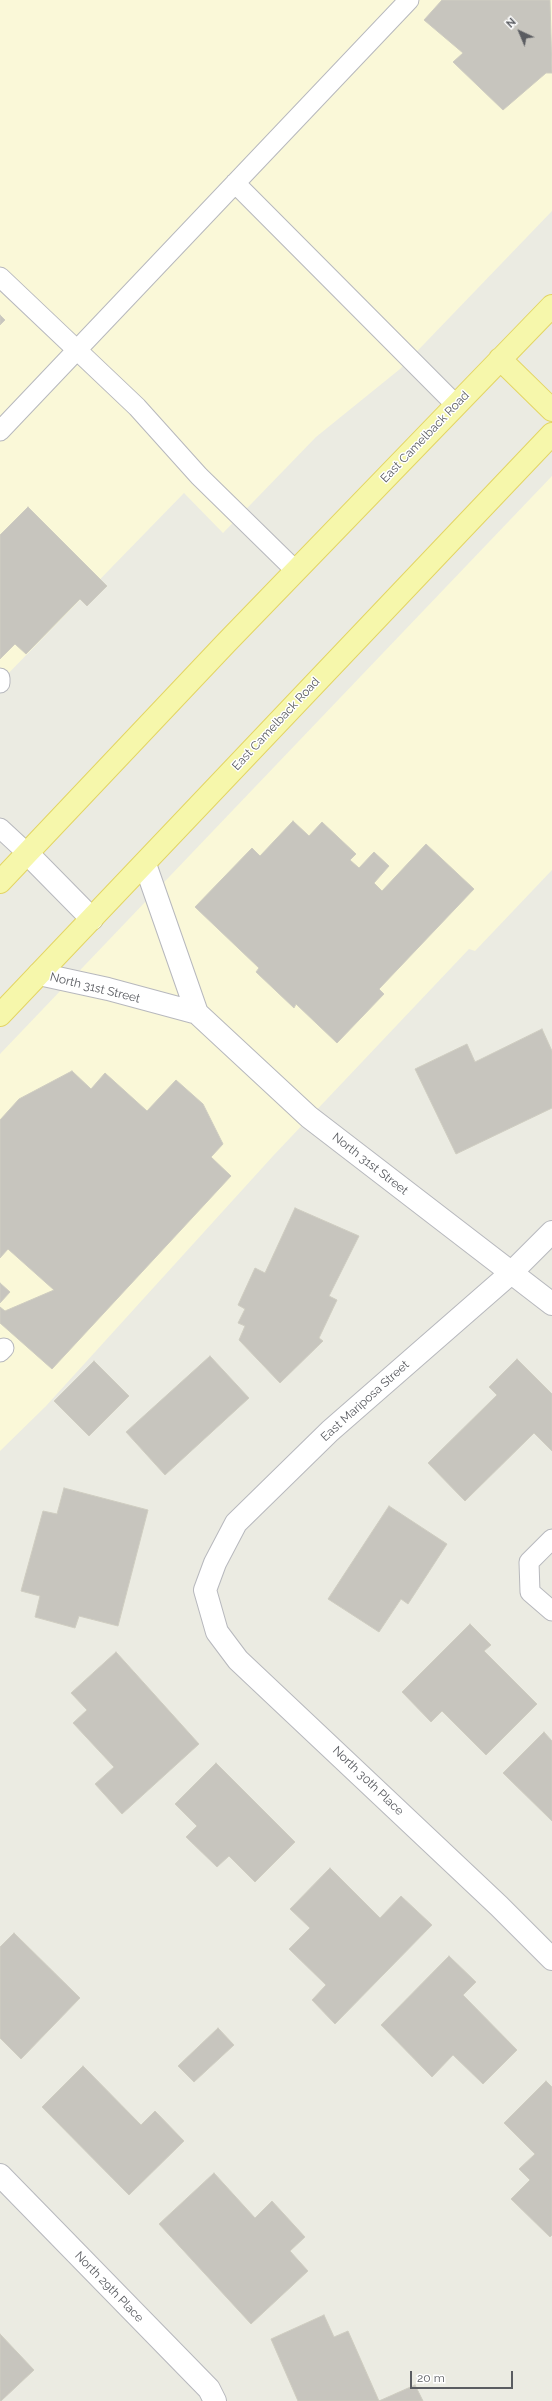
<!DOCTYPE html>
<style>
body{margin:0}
#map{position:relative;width:552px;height:2401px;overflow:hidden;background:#ebebe2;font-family:Raleway,sans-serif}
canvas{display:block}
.north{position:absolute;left:500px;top:12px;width:40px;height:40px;-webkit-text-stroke:3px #fff;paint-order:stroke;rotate:316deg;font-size:11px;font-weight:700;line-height:16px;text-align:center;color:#5a5c61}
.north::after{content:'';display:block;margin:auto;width:14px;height:18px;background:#5a5c61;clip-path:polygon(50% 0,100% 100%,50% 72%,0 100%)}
.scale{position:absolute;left:410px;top:2371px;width:103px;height:18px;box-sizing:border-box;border:2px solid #5a5c61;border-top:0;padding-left:5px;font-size:12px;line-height:14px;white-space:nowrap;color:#5a5c61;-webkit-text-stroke:3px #fff;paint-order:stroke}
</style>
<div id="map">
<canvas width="552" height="2401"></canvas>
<div class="north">N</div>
<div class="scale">20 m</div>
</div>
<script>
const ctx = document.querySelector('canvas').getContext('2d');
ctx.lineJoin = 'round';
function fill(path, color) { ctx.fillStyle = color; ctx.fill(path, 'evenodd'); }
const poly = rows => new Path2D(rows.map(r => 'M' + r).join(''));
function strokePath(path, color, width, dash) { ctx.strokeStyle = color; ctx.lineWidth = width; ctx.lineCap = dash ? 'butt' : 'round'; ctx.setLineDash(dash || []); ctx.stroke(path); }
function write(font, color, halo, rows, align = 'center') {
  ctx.font = font + ' Raleway,sans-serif'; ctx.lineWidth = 3; ctx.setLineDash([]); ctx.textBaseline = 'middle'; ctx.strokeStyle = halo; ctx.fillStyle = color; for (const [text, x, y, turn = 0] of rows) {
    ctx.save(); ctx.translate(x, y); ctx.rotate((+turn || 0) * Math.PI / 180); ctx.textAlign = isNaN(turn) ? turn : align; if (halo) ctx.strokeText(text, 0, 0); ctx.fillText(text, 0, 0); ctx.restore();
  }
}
const commercial = poly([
 [0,0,552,0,552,211,400,369,316,437,223,533,184,493,0,682],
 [552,476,552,870,475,951,469,949,273,1156,46,1406,0,1451,0,1054]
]);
const building = poly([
 [442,0,550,0,552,73,546,73,503,110,453,62,463,53,424,20,442,0],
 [0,315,5,320,0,325,0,315],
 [28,507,107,586,87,606,80,599,26,654,15,644,0,659,0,535,28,507],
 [293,821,309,836,322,822,356,854,350,860,359,868,374,852,389,866,374,883,382,891,426,844,474,889,379,989,384,994,337,1043,296,1004,294,1008,256,972,259,968,195,907,252,848,260,856,293,821],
 [542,1029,552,1051,552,1108,456,1154,415,1069,467,1044,475,1062,542,1029],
 [72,1071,91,1089,105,1073,147,1111,176,1080,203,1104,223,1144,211,1157,231,1176,52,1369,0,1323,0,1307,5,1311,54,1290,8,1249,0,1258,0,1120,19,1099,72,1071],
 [295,1208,359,1236,329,1296,337,1300,319,1338,323,1341,280,1383,239,1340,245,1326,238,1323,245,1309,238,1305,255,1268,265,1273,295,1208],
 [0,1283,10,1292,0,1303,0,1283],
 [210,1356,249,1398,165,1475,126,1432,210,1356],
 [517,1359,552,1394,552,1451,534,1433,465,1501,428,1463,497,1395,489,1387,517,1359],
 [94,1361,129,1396,89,1436,54,1401,94,1361],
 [64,1488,148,1510,118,1626,79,1616,75,1628,35,1617,40,1596,21,1591,43,1511,57,1514,64,1488],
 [389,1506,447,1544,408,1604,401,1599,379,1632,328,1599,389,1506],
 [470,1624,491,1645,484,1651,537,1704,486,1755,442,1711,431,1722,402,1692,470,1624],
 [116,1652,199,1744,122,1814,95,1784,114,1767,73,1723,87,1710,71,1693,116,1652],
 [544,1732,552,1741,552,1821,503,1773,544,1732],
 [216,1763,295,1842,255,1882,229,1856,217,1867,186,1837,197,1826,175,1804,216,1763],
 [330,1868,380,1918,401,1896,432,1925,335,2024,312,2000,326,1985,289,1949,310,1928,290,1909,330,1868],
 [14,1933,80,1998,21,2059,0,2038,0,1947,14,1933],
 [449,1956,476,1982,463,1995,517,2050,483,2084,453,2055,432,2077,381,2025,449,1956],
 [218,2028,234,2045,194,2082,178,2066,218,2028],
 [83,2066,141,2125,155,2111,184,2141,129,2195,42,2107,83,2066],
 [546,2081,552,2087,552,2235,550,2237,511,2199,530,2180,519,2169,535,2154,504,2123,546,2081],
 [214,2173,255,2218,272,2201,305,2237,290,2251,308,2271,251,2324,159,2224,214,2173],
 [324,2315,334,2337,348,2331,379,2401,298,2401,271,2339,324,2315],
 [0,2334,34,2370,1,2401,0,2401,0,2334],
 [415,2385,423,2401,379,2401,415,2385]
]);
const lane = poly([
 [235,183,456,405],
 [0,277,137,407,199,476,296,571],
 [0,431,409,0],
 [0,678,0,683],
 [0,828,27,853],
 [0,1352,4,1348],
 [552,1539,529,1562,530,1592,552,1611]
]);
const street = poly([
 [27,853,92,919],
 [145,864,197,1013],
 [39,974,108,989,197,1013,309,1117,552,1304],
 [552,1232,511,1273,330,1431,236,1523,215,1563,205,1590,217,1632,238,1660,499,1906,552,1959],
 [0,2175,209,2389,215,2401]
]);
const primary = poly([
 [500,359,552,410],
 [0,882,226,643,552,306],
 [0,1015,552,434]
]);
const streetNames = [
 ["East Camelback Road",425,437,-46],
 ["East Camelback Road",276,724,-47],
 ["North 31st Street",95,988,14],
 ["North 31st Street",370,1164,38],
 ["East Mariposa Street",365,1401,-42],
 ["North 30th Place",368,1781,44],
 ["North 29th Place",109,2287,46]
];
fill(commercial, '#faf8d8');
fill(building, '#c7c5be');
strokePath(building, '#cfcdc1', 1);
strokePath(lane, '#b7b8bd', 21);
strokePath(street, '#b7b8bd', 24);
strokePath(primary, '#e3d563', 24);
strokePath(lane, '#fff', 19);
strokePath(street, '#fff', 22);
strokePath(primary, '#f6f7ab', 22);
write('12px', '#5a5c61', '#fff', streetNames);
</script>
